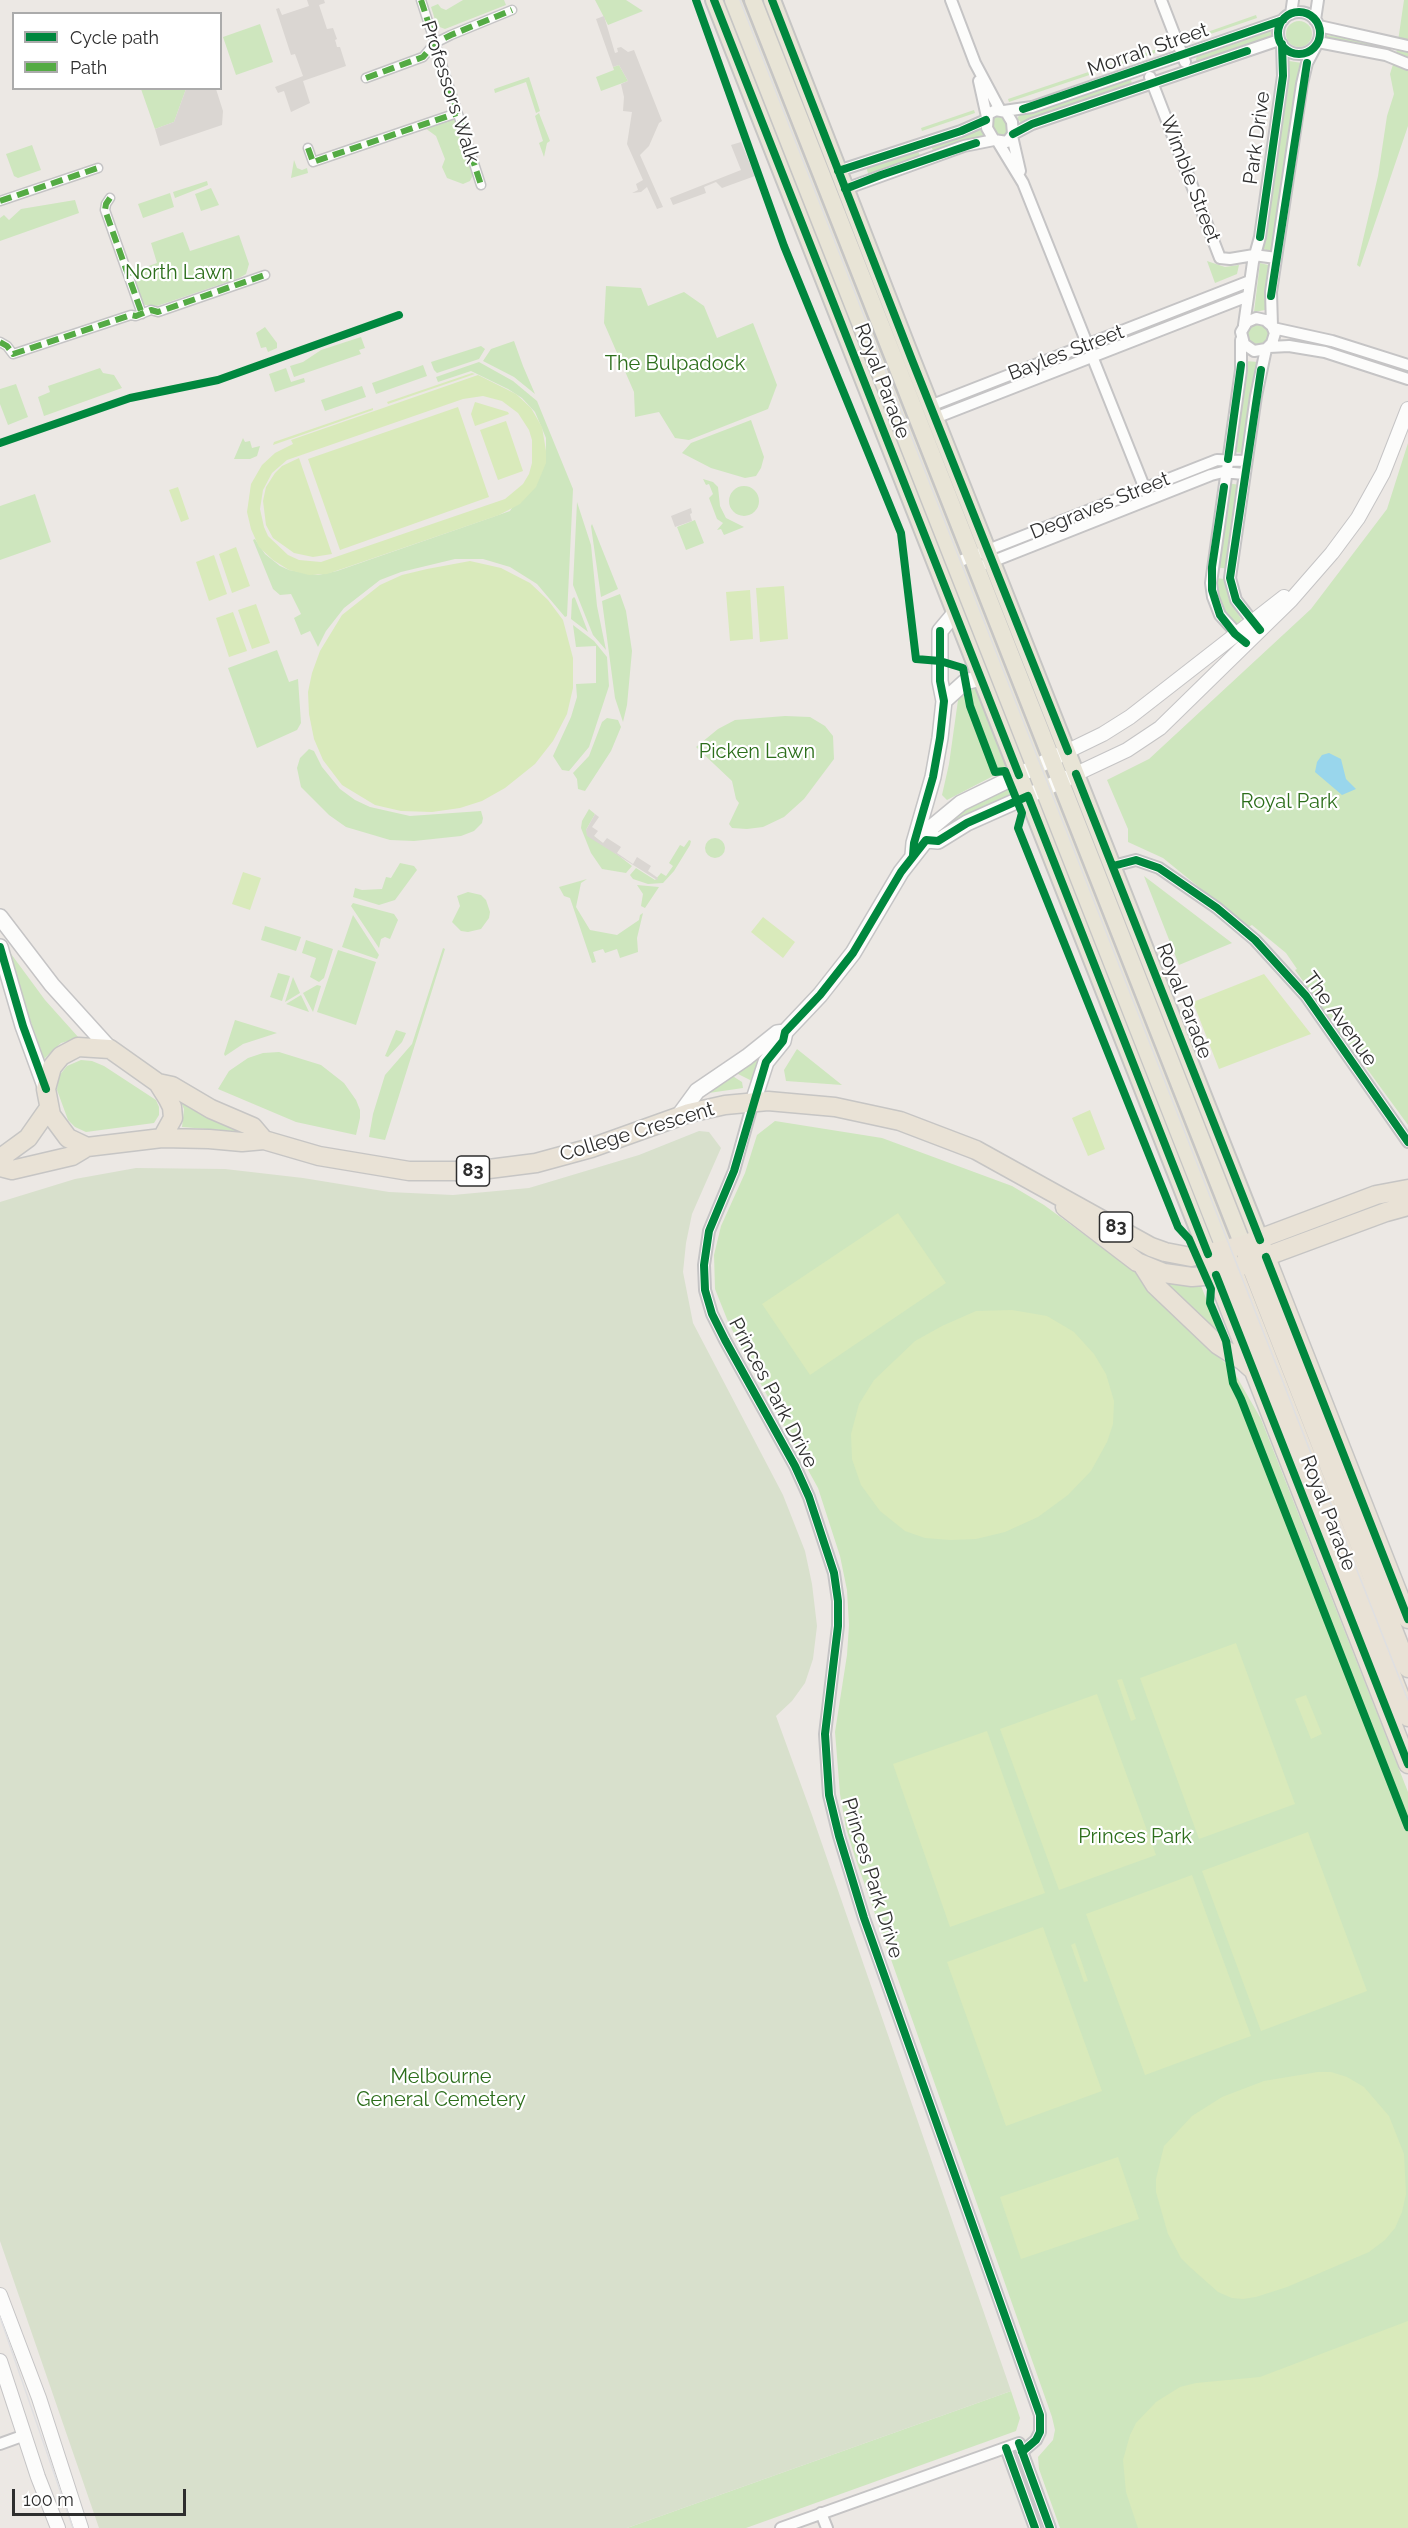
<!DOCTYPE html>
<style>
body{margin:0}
#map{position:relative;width:1408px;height:2528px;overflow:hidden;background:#ece8e4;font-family:Raleway,sans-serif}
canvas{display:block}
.legend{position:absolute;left:12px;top:12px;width:210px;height:78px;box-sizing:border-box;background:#fff;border:2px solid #ababab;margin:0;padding:8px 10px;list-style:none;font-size:18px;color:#2e2e2e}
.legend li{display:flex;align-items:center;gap:12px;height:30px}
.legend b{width:30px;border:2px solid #ababab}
.scale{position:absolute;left:12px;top:2489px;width:174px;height:27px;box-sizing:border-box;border:3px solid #2e2e2e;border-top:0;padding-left:8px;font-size:18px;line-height:21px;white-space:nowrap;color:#2e2e2e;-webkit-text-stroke:4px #fff;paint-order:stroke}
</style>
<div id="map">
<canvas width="1408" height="2528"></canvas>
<ul class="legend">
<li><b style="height:8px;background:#00873e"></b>Cycle path</li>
<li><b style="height:8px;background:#54ab44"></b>Path</li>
</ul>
<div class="scale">100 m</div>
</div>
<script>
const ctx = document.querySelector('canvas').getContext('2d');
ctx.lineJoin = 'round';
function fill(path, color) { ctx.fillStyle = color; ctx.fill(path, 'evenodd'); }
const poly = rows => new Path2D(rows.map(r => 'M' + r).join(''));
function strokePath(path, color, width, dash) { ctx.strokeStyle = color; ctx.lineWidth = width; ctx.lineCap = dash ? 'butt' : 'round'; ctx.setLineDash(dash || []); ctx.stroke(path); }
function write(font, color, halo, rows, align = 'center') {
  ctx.font = font + ' Raleway,sans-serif'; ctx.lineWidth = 4.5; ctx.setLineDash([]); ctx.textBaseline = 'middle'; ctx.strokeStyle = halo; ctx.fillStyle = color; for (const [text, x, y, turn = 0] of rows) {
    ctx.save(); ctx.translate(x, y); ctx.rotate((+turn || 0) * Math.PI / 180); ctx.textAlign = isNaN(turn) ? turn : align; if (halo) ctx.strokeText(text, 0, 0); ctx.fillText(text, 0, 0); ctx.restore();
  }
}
const green = poly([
 [463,0,504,0,506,5,445,29,437,26,431,7,438,4,441,8,446,10],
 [595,0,626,0,643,11,608,25],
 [1404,0,1408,0,1408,126,1360,267,1357,265,1378,176,1387,116,1394,94,1390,74,1396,55],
 [1256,15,1257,18,1193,40,1193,37],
 '1286 34a13 13 0 1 1 26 0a13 13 0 1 1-26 0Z',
 [260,24,273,62,236,75,223,37],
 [1271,29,1271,40,1198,63,1196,60,1197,55],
 [1326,35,1388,45,1387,50,1325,40],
 [1160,48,1161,51,1009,102,1008,99],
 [1289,61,1302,63,1273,252,1263,249],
 [619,65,628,81,601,91,596,77,614,70,613,67],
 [529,77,540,111,536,113,526,82,495,93,494,89],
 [1128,78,1131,79,1132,85,1023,124,1017,119,1020,114],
 [141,89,186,89,174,122,155,129],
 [974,110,975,113,922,131,921,128],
 [539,113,550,141,547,143,544,157,539,143,543,141,535,116],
 [999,113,1005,118,1010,131,1005,139,995,136,990,120,991,116],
 [451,119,457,121,473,175,470,181,463,184,447,178,442,167,445,159,436,136,425,128],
 [982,127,985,136,934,154,931,145],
 [32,145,41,170,18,178,14,176,6,154],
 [917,149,921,158,869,176,866,167],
 [294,160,297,168,302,170,307,168,308,173,291,178],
 [207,181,208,185,175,198,173,192],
 [211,188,219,205,201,211,195,194],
 [170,193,174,207,143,218,138,204],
 [75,200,79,213,0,241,0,218,4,215,9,220,21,209],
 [183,232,190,251,239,235,249,264,246,274,239,278,157,306,145,305,141,299,132,272,157,263,151,243],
 [1207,261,1225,267,1239,265,1237,274,1215,283],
 [1260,263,1272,266,1265,310,1254,312],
 [606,286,641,288,648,306,684,292,704,306,717,338,753,323,777,385,768,409,689,440,675,438,659,412,635,417,634,392,604,323],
 [1256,323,1268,327,1271,336,1265,346,1250,346,1246,330],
 [265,327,277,343,277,348,268,352,266,347,261,348,256,333],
 [361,337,365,348,359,350,361,354,294,377,290,366,303,362,321,350],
 [514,341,523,366,535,394,514,377,483,361,491,349],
 [481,346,485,349,479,359,437,373,434,370,431,362],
 [1245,361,1258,362,1244,453,1232,452],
 [479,362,513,381,537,401,573,489,567,616,565,617,537,584,510,567,483,559,455,559,401,572,380,580,344,608,326,631,318,647,310,631,301,635,294,618,301,614,291,594,280,595,273,589,253,540,255,539,265,554,280,566,289,570,318,575,337,571,510,511,546,451,546,438,535,412,522,398,508,389,471,371,438,382,436,377],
 [423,365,427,376,376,394,372,383],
 [100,368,103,373,114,375,122,388,44,416,38,397,50,392,48,386],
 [286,368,291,382,304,378,305,382,275,392,269,374],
 [16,384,28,417,8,425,0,404,0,389],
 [362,386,366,397,325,411,321,400],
 [751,420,764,457,761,468,756,476,745,478,711,468,682,453,691,443],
 [243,438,245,442,250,441,252,448,260,446,257,456,250,459,234,459],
 [1408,443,1408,1125,1295,970,1297,969,1286,953,1252,925,1248,927,1163,858,1128,842,1128,829,1107,780,1149,759,1311,609,1387,509],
 [703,479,713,482,718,487,720,506,726,518,744,527,724,535,721,529,717,530,723,523,717,519,709,498,713,494,709,484,706,485],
 [1227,483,1240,485,1228,569,1216,567],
 '729 501a15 15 0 1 1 30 0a15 15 0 1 1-30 0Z',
 [35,494,51,542,0,560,0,506],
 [577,502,591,545,597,606,606,650,593,635,573,585],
 [695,520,704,543,686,550,677,527],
 [592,524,618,589,601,597,591,526],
 [1216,578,1224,579,1229,600,1242,620,1235,626,1220,604],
 [620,594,626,611,632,651,627,705,623,722,615,698,602,601],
 [574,597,575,598,588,632,571,619,572,599],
 [573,625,594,641,607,657,609,686,589,747,569,771,562,770,553,756,571,717,577,697,576,684,596,683,596,646,576,647],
 [277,650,289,682,298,679,301,723,297,730,257,748,228,668],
 [973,680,1007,761,1006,765,999,773,947,800,942,795,949,764,959,693],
 [785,716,810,717,825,726,833,736,834,759,804,799,784,817,763,827,747,829,732,828,729,824,739,803,736,799,732,781,696,747,718,729,735,720],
 [607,718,618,720,621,727,611,751,585,791,578,789,577,779,573,773,589,756,602,722],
 [309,749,314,751,322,767,340,789,355,800,370,807,410,816,481,811,483,818,482,823,474,831,461,836,414,841,390,840,346,827,329,815,301,787,297,768,300,758],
 [1007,787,1011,796,938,832,962,808],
 [589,809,595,814,586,830,632,866,626,873,602,869,591,853,581,828,582,821],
 '705 848a10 10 0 1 1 20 0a10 10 0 1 1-20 0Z',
 [689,840,691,841,690,845,674,871,663,883,648,884,633,879,630,875,636,868,655,880,661,873,666,876,673,866,669,863,680,845,684,847],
 [400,863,414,866,417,870,395,900,379,905,353,897,355,888,362,890,382,889,386,877,391,878],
 [1144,876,1232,943,1179,965],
 [587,879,581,883,576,907,590,930,617,935,639,920,640,915,643,913,637,938,638,952,620,958,617,949,605,953,603,949,593,952,596,962,592,963,570,898,564,896,559,887],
 [637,885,659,887,645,908,641,906,643,894],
 [468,892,481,895,486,900,490,912,489,918,481,929,468,932,461,931,452,922,460,906,457,896],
 [353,903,394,914,398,920,390,939,385,937,381,939,379,948,351,906],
 [353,915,379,955,377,959,342,947],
 [265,926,301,937,296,951,261,940],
 [306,940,333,949,324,978,319,982,310,977,316,958,302,953],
 [3,943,45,1000,79,1038,61,1043,44,1059],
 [443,948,445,949,385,1140,369,1137,373,1114,385,1075,412,1044],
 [338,950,376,962,356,1025,317,1012],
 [278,973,290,976,282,1001,270,997],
 [293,977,300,993,285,1002],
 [317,985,321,986,313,1012,303,993],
 [301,995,309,1012,286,1004],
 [235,1020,277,1033,243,1044,225,1056,224,1054],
 [396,1030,406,1033,402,1042,388,1057,385,1056],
 [770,1044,752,1081,734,1072],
 [797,1049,842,1085,786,1081,784,1070],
 [279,1052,321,1065,344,1083,356,1100,360,1110,360,1118,356,1135,296,1122,218,1089,229,1071,248,1058,263,1053],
 [81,1060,92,1061,104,1066,156,1100,159,1107,159,1115,154,1123,86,1132,75,1127,68,1120,57,1090,58,1077,67,1066],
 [731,1075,742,1082,743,1088,702,1094],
 [180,1100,245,1132,182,1127,184,1109],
 [775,1121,882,1138,1012,1186,1044,1205,1119,1260,1142,1272,1154,1291,1234,1372,1261,1419,1408,1792,1408,2528,1060,2528,1039,2469,1038,2457,1053,2440,1055,2430,1052,2417,855,1857,846,1828,840,1794,835,1732,847,1655,849,1625,847,1590,840,1556,818,1488,741,1348,727,1319,715,1289,714,1255,721,1226,745,1173,757,1135],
 [1159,1279,1201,1286,1224,1343],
 [1011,2391,1020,2418,1016,2431,746,2528,627,2528]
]);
const cemetery = poly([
 [699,1131,709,1132,721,1148,692,1214,686,1243,683,1272,693,1323,783,1495,805,1551,812,1584,817,1626,813,1659,805,1683,792,1701,776,1716,812,1815,1011,2391,627,2528,99,2528,0,2241,0,1202,75,1179,136,1168,225,1169,303,1178,389,1192,453,1195,529,1188,639,1155]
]);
const pitch = poly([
 [472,373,475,374,388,404,387,402],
 [478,375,516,394,531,408,542,427,546,451,546,463,536,487,520,504,499,515,327,574,309,575,289,570,273,560,259,547,251,529,247,512,251,484,262,465,275,453,293,444,291,440],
 [483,396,502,401,518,413,529,430,532,440,532,463,529,474,523,484,505,499,321,562,299,560,288,555,268,536,264,527,260,509,263,490,272,473,287,460,463,399],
 [475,402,508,412,509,414,475,426,471,414],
 [458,407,489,497,340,550,308,459],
 [373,408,373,410,273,445,274,442],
 [506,421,523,471,498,480,480,430],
 [299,458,332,554,313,557,294,553,273,538,266,525,263,501,266,487,275,473,282,466],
 [178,487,189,519,181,522,169,490],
 [236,547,250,586,232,593,219,554],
 [214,555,227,594,209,601,196,562],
 [470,561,501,568,530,583,548,600,563,620,573,658,573,688,567,714,553,741,535,764,505,788,482,801,460,808,432,812,401,811,375,805,342,785,323,760,314,739,309,714,308,692,312,673,320,651,342,615,380,585,402,575,427,569],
 [784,586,788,639,760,642,756,588],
 [750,590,753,639,730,641,726,592],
 [256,604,270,643,252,649,238,610],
 [233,612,247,651,229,657,216,618],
 [243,872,261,878,250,910,232,904],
 [763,917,795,942,783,958,751,932],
 [1264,974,1311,1034,1219,1069,1193,1002],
 [1090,1110,1105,1149,1088,1156,1072,1118],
 [898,1213,946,1283,810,1375,762,1304],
 [1012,1310,1047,1316,1074,1332,1094,1354,1106,1374,1114,1401,1113,1424,1107,1442,1091,1471,1068,1495,1038,1517,1005,1532,976,1539,950,1540,925,1538,905,1531,880,1511,861,1485,852,1459,851,1434,859,1404,874,1380,915,1341,942,1326,976,1311],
 [1236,1643,1295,1804,1199,1839,1140,1678],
 [1122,1679,1136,1719,1131,1721,1117,1680],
 [1097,1694,1156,1855,1059,1890,1000,1729],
 [1306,1695,1322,1734,1311,1739,1295,1699],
 [987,1731,1045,1893,950,1927,893,1764],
 [1308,1832,1367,1991,1261,2031,1202,1871],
 [1192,1875,1251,2036,1145,2075,1086,1914],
 [1043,1927,1102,2091,1006,2126,947,1962],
 [1075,1943,1088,1981,1084,1982,1071,1945],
 [1318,2072,1331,2072,1347,2077,1364,2087,1389,2116,1404,2154,1406,2194,1402,2212,1395,2228,1385,2240,1369,2252,1287,2287,1256,2297,1243,2299,1232,2298,1218,2292,1191,2268,1181,2258,1168,2234,1156,2192,1156,2179,1164,2146,1192,2116,1222,2097,1264,2081],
 [1118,2157,1139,2219,1021,2259,1000,2197],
 [1408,2321,1408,2528,1138,2528,1126,2492,1123,2460,1130,2435,1136,2423,1156,2402,1180,2387,1196,2383,1260,2377]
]);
const plaza = poly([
 [307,0,324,0,325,3,319,5,327,29,333,28,337,39,335,40,336,43,337,47,340,47,346,66,303,81,310,103,291,112,284,91,278,93,275,87,303,76,295,54,291,55,276,9,279,8,282,15,309,6],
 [604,16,615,53,618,52,617,48,621,47,628,52,634,50,662,121,659,123,649,146,640,155,663,207,657,209,647,187,641,192,632,193,638,190,636,184,643,180,627,144,632,112,623,111,624,97,621,84,628,81,619,65,613,67,596,19],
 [186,89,216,89,223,111,222,125,160,146,155,129,174,122],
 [741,142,755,176,722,188,716,182,704,187,706,193,673,205,670,198,741,170,731,145],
 [691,508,692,513,690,514,692,521,675,527,671,516],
 [595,814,599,817,592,827,598,831,594,836,603,843,607,838,621,847,617,853,633,864,637,857,651,866,648,871,658,878,657,880,587,836,586,830]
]);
const water = poly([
 [1329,753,1341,759,1346,779,1356,789,1342,795,1315,772,1317,762,1322,755]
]);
const pedestrian = poly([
 [421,0,481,185],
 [366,78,423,57,435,43,451,35,512,10],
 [308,148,313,162,457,113],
 [110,198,106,204,105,210,142,314],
 [0,201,98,168],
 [0,342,7,346,13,354,131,315,136,316,151,310,158,312,265,275]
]);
const minor = poly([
 [951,0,975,63,1000,110],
 [1161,0,1185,62],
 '1278 33a21 21 0 1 1 42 0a21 21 0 1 1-42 0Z',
 [1291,14,1293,0],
 [1315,20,1318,0],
 [1319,26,1408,46],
 [1318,42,1386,55,1408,64],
 [1150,77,1220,258,1230,259,1254,255,1276,258],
 [979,81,987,117],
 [996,110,1006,112,1012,122,1013,134,1007,142,994,140,987,128,988,114,996,110],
 [1004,111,1032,107,1283,20],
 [1013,134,1032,124,1279,40],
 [1012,136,1020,171],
 [998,142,1023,183,1149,499],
 [838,171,961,131,986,120],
 [845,189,964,146,994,140],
 [1244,325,1253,262,1260,237,1283,76,1282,44],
 [1272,326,1271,292,1302,84,1307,63,1317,44],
 [1273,328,1332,341,1408,365],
 [1241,340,1241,370,1211,583,1213,597,1220,615,1242,639],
 [1269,347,1289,346,1325,352,1408,379],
 [930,406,1250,281],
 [935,418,1248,296],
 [955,563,1217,460,1246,461],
 [986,564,1211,475,1223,472,1244,474],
 [1256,626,1236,600,1230,578,1256,396,1266,349,1272,343,1275,333,1272,326,1265,320,1256,318,1247,322,1241,332,1244,344,1254,351,1266,349],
 [1113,866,1136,860,1159,868,1217,908,1255,940,1306,996,1408,1142],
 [753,1102,734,1171,709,1231,704,1265,705,1290,712,1314,725,1340,795,1466,809,1497,834,1573,838,1601,838,1626,825,1734,829,1795,839,1836,864,1918,1040,2415,1040,2432,1036,2440,1022,2452],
 [0,2444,25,2435],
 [1006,2448,1035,2528],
 [821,2513,827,2528],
 [781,2528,1019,2443,1050,2528]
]);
const tertiary = poly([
 [1068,751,1103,734,1130,717,1284,597],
 [1076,774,1127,750,1160,728,1291,600,1332,553,1358,518,1383,473,1408,409],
 [0,2295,39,2398,81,2528],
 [0,2361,38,2477,58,2528]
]);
const secondary = poly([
 [944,701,965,682,981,678],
 [926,840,938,841,967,823,1070,777],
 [913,855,914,843,933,777,940,738,944,701,940,681,940,631,955,613],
 [0,917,52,985,110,1049],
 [0,947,23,1026,46,1089],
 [753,1102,766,1062,783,1041,785,1032,820,995,853,953,901,872,926,840,932,827,961,803,1068,751],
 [678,1117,697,1091,747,1057,777,1033,785,1032]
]);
const primary = poly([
 [714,0,1208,1254],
 [733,0,1225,1250],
 [753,0,1243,1245],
 [772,0,912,360,1260,1240]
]);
const trunk = poly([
 [158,1083,172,1086,211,1109,253,1127,264,1140],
 [162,1138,173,1118,172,1107,168,1099,158,1083,110,1049,78,1047,61,1056,52,1067,46,1089,51,1115,68,1138,87,1147,162,1138,209,1139,242,1142,264,1140,319,1156,409,1171,473,1171,536,1163,591,1148,689,1113,725,1105,768,1101,835,1107,900,1121,976,1150,1151,1247,1165,1252,1191,1257,1243,1245,1376,1195,1408,1189],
 [1,1166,6,1154,28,1138,49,1108],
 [0,1167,12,1170,72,1156,87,1147],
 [1065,1207,1137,1262,1164,1273,1192,1277,1216,1275,1386,1212,1408,1206],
 [1243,1245,1408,1668],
 [1262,1247,1408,1619],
 [1225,1250,1408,1717],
 [1208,1254,1408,1764],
 [1143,1266,1155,1285,1218,1345,1243,1361,1252,1369]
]);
const tram = poly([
 [740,0,1408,1700],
 [0,2317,73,2528]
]);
const quiet = poly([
 [421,0,481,185],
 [366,78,423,57,435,43,451,35,512,10],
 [308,148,313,162,457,113],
 [110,198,106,204,105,210,142,314],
 [0,201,98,168],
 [0,342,7,346,13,354,131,315,136,316,151,310,158,312,265,275]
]);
const cycleway = poly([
 [696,0,784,246,901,533,916,659,940,661,963,668,970,706,995,772,1005,771,1022,813,1018,828,1178,1227,1189,1239,1211,1289,1210,1303,1226,1341,1233,1383,1241,1399,1408,1827],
 [714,0,1019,775],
 [772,0,912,360,1068,751],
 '1278 33a21 21 0 1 1 42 0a21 21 0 1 1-42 0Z',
 [1023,109,1283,20],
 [1013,134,1032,124,1247,51],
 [838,171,961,131,986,120],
 [845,189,881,175,976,143],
 [1260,237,1283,76,1282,44],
 [1271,296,1307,63],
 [0,443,130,398,218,380,399,315],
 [1228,459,1241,365],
 [1224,487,1212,567,1212,590,1220,615,1235,634,1246,643],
 [1260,630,1236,600,1230,578,1261,370],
 [1076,774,1260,1240],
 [913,855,914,843,933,777,940,738,944,701,940,681,940,631],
 [1113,866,1136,860,1159,868,1217,908,1255,940,1306,996,1408,1142],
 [0,947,23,1026,46,1089],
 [1266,1257,1408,1619],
 [1216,1275,1408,1764],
 [1019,2443,1050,2528],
 [1006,2448,1035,2528],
 [1022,2452,1036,2440,1040,2432,1040,2415,864,1918,839,1836,829,1795,825,1734,838,1626,838,1601,834,1573,809,1497,795,1466,725,1340,712,1314,705,1290,704,1265,709,1231,734,1171,766,1062,783,1041,785,1032,820,995,853,953,901,872,926,840,938,841,967,823,1028,796,1208,1254]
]);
const shields = [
 [473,1171,33],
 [1116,1227,33]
];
const shieldNames = [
 ["83",473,1171],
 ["83",1116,1227]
];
const streetNames = [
 ["Morrah Street",1148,50,-19],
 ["Professors Walk",450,92,72],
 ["Park Drive",1257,138,-82],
 ["Wimble Street",1190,179,69],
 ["Bayles Street",1066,353,-21],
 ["Royal Parade",882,381,69],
 ["Degraves Street",1100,506,-22],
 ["Royal Parade",1184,1001,69],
 ["The Avenue",1340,1019,54],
 ["College Crescent",637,1132,-17],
 ["Princes Park Drive",773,1393,62],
 ["Royal Parade",1328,1513,69],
 ["Princes Park Drive",872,1878,73]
];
const parkNames = [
 ["North Lawn",179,273],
 ["The Bulpadock",675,364],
 ["Picken Lawn",757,752],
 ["Royal Park",1289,802],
 ["Princes Park",1135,1837],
 ["Melbourne",441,2077],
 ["General Cemetery",441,2100]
];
fill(green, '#cee6be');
fill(cemetery, '#d8e0cc');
fill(pitch, '#d9eabb');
fill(plaza, '#dad6d2');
fill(water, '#99d6ec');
strokePath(pedestrian, '#c5c4c5', 11);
strokePath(minor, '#c5c4c5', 14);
strokePath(tertiary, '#c5c4c5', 16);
strokePath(secondary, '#c5c4c5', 18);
strokePath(primary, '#c6c5c4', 20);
strokePath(trunk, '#c6c5c4', 21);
strokePath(pedestrian, '#fcfcfb', 8);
strokePath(minor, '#fcfcfb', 10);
strokePath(tertiary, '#fcfcfb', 14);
strokePath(secondary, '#fcfcfb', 15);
strokePath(primary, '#e8e4d6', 16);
strokePath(trunk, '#e9e2d6', 18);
strokePath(tram, '#dfdfe1', 1.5);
strokePath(quiet, '#54ab44', 6, [12, 6]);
strokePath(cycleway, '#00873e', 8);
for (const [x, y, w] of shields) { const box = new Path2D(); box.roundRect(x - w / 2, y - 15, w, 30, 4.5); ctx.fillStyle = '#fff'; ctx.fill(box); strokePath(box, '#2e2e2e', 1.5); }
write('bold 18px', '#2e2e2e', null, shieldNames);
write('20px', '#2e2e2e', '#fff', streetNames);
write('20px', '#2c6e1b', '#fff', parkNames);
</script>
